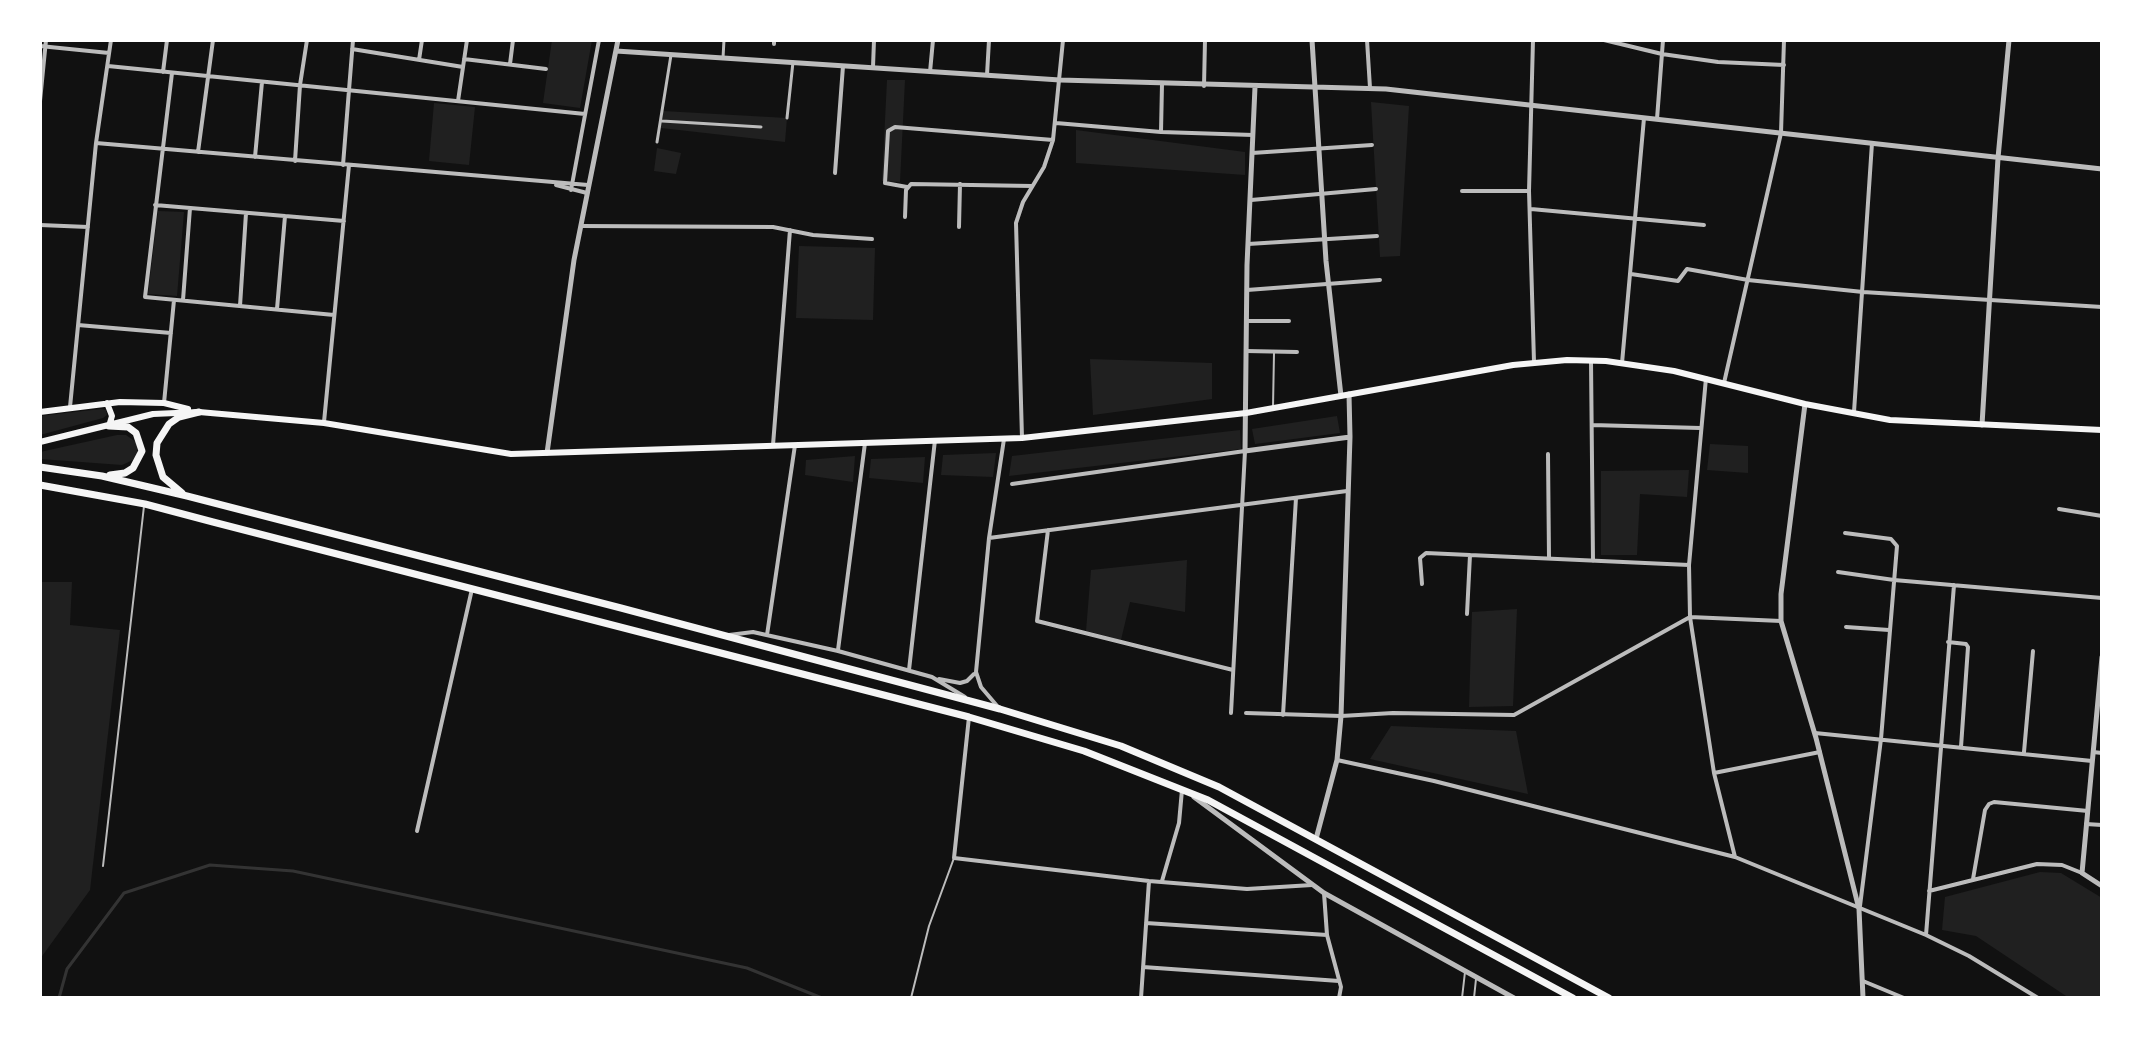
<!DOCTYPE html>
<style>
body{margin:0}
#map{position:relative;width:2142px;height:1038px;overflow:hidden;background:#111;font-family:Quicksand,sans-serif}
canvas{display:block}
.frame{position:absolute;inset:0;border:42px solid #fff;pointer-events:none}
</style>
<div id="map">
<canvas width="2142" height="1038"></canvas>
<div class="frame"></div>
</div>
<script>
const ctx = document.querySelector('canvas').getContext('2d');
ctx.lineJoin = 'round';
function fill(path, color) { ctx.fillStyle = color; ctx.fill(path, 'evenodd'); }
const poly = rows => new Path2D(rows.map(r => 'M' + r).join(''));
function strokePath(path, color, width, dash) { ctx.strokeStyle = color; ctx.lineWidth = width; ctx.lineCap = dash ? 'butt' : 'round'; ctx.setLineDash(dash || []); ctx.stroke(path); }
const green = poly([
 [552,40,592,40,580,108,543,103],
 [887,80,905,80,900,182,882,181],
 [1371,102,1409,106,1400,256,1380,257],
 [434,103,475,107,469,165,429,161],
 [663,111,787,118,785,142,661,128],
 [1076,130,1245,152,1245,175,1076,163],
 [657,148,681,153,676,174,654,171],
 [158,211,184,212,177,296,148,294],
 [799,246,875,248,873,320,796,318],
 [1090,359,1212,363,1212,399,1093,415],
 [101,409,106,410,107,415,103,418,40,435,40,416],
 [1337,416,1340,433,1255,444,1252,429],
 [1240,430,1241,449,1009,476,1012,456],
 [117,435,126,435,136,442,138,453,133,460,122,465,40,459,40,452],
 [1710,444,1748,446,1748,473,1707,470],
 [996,453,993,477,941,475,943,455],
 [855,456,853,482,805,475,806,460],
 [925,457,923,483,869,478,871,459],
 [1689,470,1687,497,1640,494,1637,555,1601,555,1601,471],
 [1187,560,1185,612,1130,602,1121,640,1086,631,1091,570],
 [40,582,72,582,70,625,120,630,90,890,40,959],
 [1517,609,1513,706,1469,707,1472,612],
 [1391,726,1516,731,1528,794,1370,759],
 [2040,872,2061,873,2102,898,2102,998,2069,998,1976,936,1942,930,1945,897]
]);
const stream = poly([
 [59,998,67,969,124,893,210,865,293,871,747,968,822,998]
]);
const service = poly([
 [1273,407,1274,353],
 [103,866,144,506],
 [911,998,929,926,954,858],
 [1462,998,1465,972],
 [1474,998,1476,979]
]);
const pedestrian = poly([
 [723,58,724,40],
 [787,118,793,62],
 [662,121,761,127],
 [657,142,671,55]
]);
const minor = poly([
 [1367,40,1370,88],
 [1533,40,1529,191,1534,362],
 [1604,40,1662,54,1718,62,1784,65],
 [774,44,774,40],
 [40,46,109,53],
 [352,49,463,67],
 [464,59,546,69],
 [419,60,422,40],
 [510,64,513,40],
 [108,66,585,114],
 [873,67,874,40],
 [163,72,167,40],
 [930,72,933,40],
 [172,73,145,297,334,315],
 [987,75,989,40],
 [1204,86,1205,40],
 [40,101,46,40],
 [458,101,467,40],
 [1657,119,1663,40],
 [1056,123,1161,132,1253,135],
 [1161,132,1162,84],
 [96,143,588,185],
 [198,152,213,40],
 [1252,153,1372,145],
 [255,157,262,82],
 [295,161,300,85,307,40],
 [343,165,353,40],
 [835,173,843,66],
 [556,185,587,193],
 [907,187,885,183,888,131,895,127,1053,140],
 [571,190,599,40],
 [1462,191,1529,191],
 [1251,200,1376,189],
 [155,205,344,221],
 [1531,209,1704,225],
 [905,217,906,190,911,184,1032,186],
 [40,225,88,227],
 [581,226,773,227,813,235,872,239],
 [959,227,960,184],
 [1248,244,1377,236],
 [1631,274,1678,281,1687,269,1748,280,1863,292,2102,307],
 [1247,290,1380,280],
 [183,300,190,208],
 [240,306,246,213],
 [277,309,285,216],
 [1247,321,1289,321],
 [78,325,171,333],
 [1246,351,1297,352],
 [1591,361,1593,561],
 [1622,363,1644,118],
 [1706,378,1689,565,1690,617,1714,773,1735,857],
 [1724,383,1781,133,1784,40],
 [164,403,174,300],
 [70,407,96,143,111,40],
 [1854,412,1872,143],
 [324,422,349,165],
 [1592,425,1700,428],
 [1022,438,1016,223,1023,202,1044,167,1053,140,1063,40],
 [773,445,790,230],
 [1548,454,1549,558],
 [1012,484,1245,451,1231,713],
 [2059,509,2102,516],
 [1048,530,1037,621,1233,670],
 [1845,533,1891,539,1897,546,1881,739,1860,906],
 [989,538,1347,491],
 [1838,572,1894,580,2102,598],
 [1422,584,1420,558,1426,553,1689,565],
 [1467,614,1470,555],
 [1846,627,1889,630],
 [729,635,753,632,838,651,932,677,965,697],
 [767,635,795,445],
 [1948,642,1966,644,1968,647,1961,747],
 [838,650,865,443],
 [909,670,935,440],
 [939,679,960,683,967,681,974,674],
 [998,707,981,687,976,672,989,538,1004,439],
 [1246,713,1341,716,1393,713,1514,715,1690,617,1781,621],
 [1283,715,1296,498],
 [969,717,954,858,1149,881,1247,889,1312,885],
 [1815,733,2092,761],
 [2024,752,2033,651],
 [2093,752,2102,753],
 [1337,760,1434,781,1735,857,1926,935,1969,956,2038,998],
 [1714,773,1820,752],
 [2086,824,2102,825],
 [417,831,472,589],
 [1973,879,1985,810,1989,804,1994,802,2088,811],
 [1162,881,1179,823,1182,790],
 [1929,891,2037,864,2062,865,2082,873],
 [1324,893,1327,935,1341,987,1339,998],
 [1146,923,1327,935],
 [1926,935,1954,585],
 [1143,967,1339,981],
 [1863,981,1904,998],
 [1141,998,1149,881]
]);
const tertiary = poly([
 [1312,40,1326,261,1341,396],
 [616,51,1060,80,1386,89,2102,169],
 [1255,87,1247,265,1245,451,1350,437],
 [1805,404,1781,594,1781,621,1816,738,1859,909,1863,998],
 [1982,425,1998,158,2009,40],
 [547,453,574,260,618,40],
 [2102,657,2082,873,2102,886],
 [1194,797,1324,893,1514,998],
 [1316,839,1337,760,1341,716,1350,437,1349,394]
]);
const secondary = poly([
 [107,403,112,416,109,426],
 [40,412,120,402,164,403,188,409],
 [40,442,153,414,199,412,324,423,511,454,1022,438,1246,413,1513,365,1567,360,1606,361,1674,371,1805,404,1890,420,2102,430]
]);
const primary = poly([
 [109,426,128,427,136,433,142,451,133,468,125,473,110,475],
 [40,467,102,476,187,496,621,608,1000,709,1121,746,1219,787,1609,998],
 [40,485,145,504,213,522,969,717,1084,751,1208,800,1573,998],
 [182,493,163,477,156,455,157,443,169,424,179,417,199,412]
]);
fill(green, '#202020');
strokePath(stream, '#333', 3);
strokePath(service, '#bcbcbc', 2);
strokePath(pedestrian, '#bcbcbc', 3);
strokePath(minor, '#bcbcbc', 4);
strokePath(tertiary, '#bcbcbc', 5);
strokePath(secondary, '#f5f5f5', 6);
strokePath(primary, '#f5f5f5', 7);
</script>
